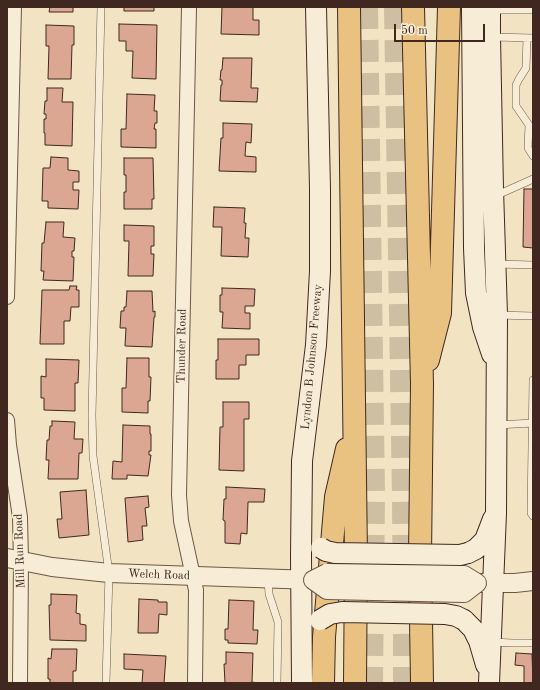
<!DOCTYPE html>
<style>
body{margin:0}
#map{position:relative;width:540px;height:690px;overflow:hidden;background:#f2e4c2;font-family:"Old Standard TT",serif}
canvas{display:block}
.frame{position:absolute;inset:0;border:8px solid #402820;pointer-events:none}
.scale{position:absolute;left:394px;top:24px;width:91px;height:18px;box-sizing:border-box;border:2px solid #402820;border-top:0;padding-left:5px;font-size:12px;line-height:14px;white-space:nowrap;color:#402820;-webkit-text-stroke:3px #f7edd7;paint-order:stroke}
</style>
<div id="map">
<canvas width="540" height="690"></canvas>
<div class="frame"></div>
<div class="scale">50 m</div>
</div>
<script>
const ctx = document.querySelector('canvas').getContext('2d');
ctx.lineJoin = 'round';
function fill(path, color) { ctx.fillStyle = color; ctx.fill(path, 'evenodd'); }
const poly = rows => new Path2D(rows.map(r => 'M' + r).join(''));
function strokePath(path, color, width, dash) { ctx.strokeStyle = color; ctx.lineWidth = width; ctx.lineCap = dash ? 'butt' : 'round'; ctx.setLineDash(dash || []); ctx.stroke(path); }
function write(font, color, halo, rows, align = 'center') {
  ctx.font = font + ' "Old Standard TT",serif'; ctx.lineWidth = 3; ctx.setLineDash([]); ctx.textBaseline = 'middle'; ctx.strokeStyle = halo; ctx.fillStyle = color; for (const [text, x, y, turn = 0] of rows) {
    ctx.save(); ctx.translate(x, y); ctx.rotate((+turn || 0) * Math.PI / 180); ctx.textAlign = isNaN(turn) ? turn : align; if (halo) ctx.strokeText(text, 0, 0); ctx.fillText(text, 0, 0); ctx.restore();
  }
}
const building = poly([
 [50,7,73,7,73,12,49,12,50,7],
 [124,7,154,7,154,11,124,11,124,7],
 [222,7,253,7,253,20,259,20,259,35,221,34,222,7],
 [119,24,157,25,156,79,132,78,133,51,126,51,126,41,119,41,119,24],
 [46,25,74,26,74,45,72,45,71,79,48,79,49,46,46,46,46,25],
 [223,58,252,58,251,88,258,88,257,102,220,101,221,85,222,85,222,80,220,80,221,70,222,70,223,58],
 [47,88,63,88,62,102,73,102,72,146,45,145,45,133,44,133,44,119,46,119,46,114,44,114,45,101,47,101,47,88],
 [127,94,155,95,154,111,157,111,157,123,155,123,154,129,156,129,156,148,121,147,121,129,126,129,127,94],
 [223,123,252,124,251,143,246,142,245,156,256,157,256,172,219,171,221,138,223,138,223,123],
 [51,157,68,158,68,170,79,171,79,182,73,182,73,190,79,190,78,209,48,208,48,201,42,201,43,168,50,168,51,157],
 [124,158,153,158,154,199,152,199,152,209,124,209,124,192,126,192,126,175,124,175,124,158],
 [524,189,533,189,533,248,523,247,524,189],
 [214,207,245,208,244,223,246,223,245,238,249,238,248,257,221,256,222,227,213,227,214,207],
 [46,222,64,222,63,237,75,238,74,251,72,251,72,257,74,257,73,281,43,280,44,271,41,271,42,243,44,243,46,222],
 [124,225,154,226,154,246,151,246,151,254,154,254,153,276,128,276,129,241,124,241,124,225],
 [70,286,77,286,76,290,79,290,79,307,71,307,70,321,64,321,64,344,40,344,42,290,69,290,70,286],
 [222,288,255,289,254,306,245,306,245,313,250,313,250,329,222,328,223,312,220,312,220,295,222,295,222,288],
 [127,291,152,291,153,312,155,311,155,317,154,317,152,347,125,346,126,328,120,328,121,311,124,311,124,307,126,307,127,291],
 [218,339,259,339,259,355,246,355,246,365,239,365,239,379,216,379,216,360,218,360,218,339],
 [127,358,149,358,149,377,151,377,150,401,148,401,148,413,122,412,122,388,126,388,127,358],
 [46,359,79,360,78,383,75,383,75,411,44,410,44,398,41,398,41,376,46,377,46,359],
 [223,402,249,402,249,419,244,419,244,471,219,470,220,427,223,427,223,402],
 [52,421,75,422,74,439,83,439,82,453,79,453,78,479,48,479,49,460,46,460,47,440,49,440,50,426,52,426,52,421],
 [123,425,150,426,150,434,151,434,151,451,149,451,149,455,151,455,148,476,127,475,127,479,112,479,113,461,122,462,123,425],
 [226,487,265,489,264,502,248,502,247,534,241,533,240,544,225,543,225,521,223,520,224,499,226,499,226,487],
 [86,490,89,535,59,538,57,519,62,519,60,492,86,490],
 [148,496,149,507,145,508,147,526,142,526,143,540,128,542,125,498,148,496],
 [51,594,77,595,76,613,80,614,80,624,86,625,86,641,50,640,49,605,51,605,51,594],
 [139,599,158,600,158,602,167,602,167,615,159,614,158,633,138,633,139,599],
 [229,600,254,601,253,630,258,630,257,644,228,643,228,640,225,640,225,629,228,629,229,600],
 [52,649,77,649,76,671,73,671,73,683,50,683,50,679,48,679,48,658,51,659,52,649],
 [226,652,253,653,252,682,258,683,225,683,224,664,226,664,226,652],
 [516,653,532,654,533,683,524,683,524,666,515,665,516,653],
 [124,654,166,656,164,683,142,683,143,670,124,669,124,654]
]);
const motorwayTunnel = poly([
 [367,7,374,494,372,683],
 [395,7,403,498,404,638,404,683]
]);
const service = poly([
 [101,7,92,415,93,456,109,573,106,683],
 [490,10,509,10,509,7],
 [509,10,533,10],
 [492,37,533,38],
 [527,38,526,68,519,79,516,85,516,106,529,125,528,148,533,156],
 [495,196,533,179],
 [497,264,533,265],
 [497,315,533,316],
 [533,380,531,513,533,516],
 [497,425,533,423],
 [268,579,269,594,278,622,277,683],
 [492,642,512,643,533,643]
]);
const minor = poly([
 [189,7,179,495,181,521,196,590,195,683],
 [7,297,14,7],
 [7,420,9,445,20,517,21,561,20,683]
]);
const tertiary = poly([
 [7,558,52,567,109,573,313,580],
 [478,583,515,583,533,581]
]);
const secondary = poly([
 [472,7,474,248,476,293,483,327,492,354],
 [468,553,476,549,485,540,493,519],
 [464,620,473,629,479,641,486,665],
 [302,683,301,556,302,461,316,345,320,271,320,189,316,7],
 [489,683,496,513,497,315,493,189,490,37,490,7]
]);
const motorway = poly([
 [349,7,356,556,355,683],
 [413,7,422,384,420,557,422,683],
 [428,360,440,313,449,7],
 [323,683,324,637,336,497,347,449]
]);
const tertiaryBridge = poly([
 [327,573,464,575,477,583,464,593,327,590,313,580,327,573]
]);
const secondaryBridge = poly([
 [321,548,326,551,335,553,460,555,468,553],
 [320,620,330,614,342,612,445,614,456,616,464,620]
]);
const streetNames = [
 ["Thunder Road",182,346,-89],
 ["Lyndon B Johnson Freeway",312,357,-85],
 ["Mill Run Road",20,551,-92],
 ["Welch Road",159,575,2]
];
fill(building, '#dba792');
strokePath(building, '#402820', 1);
strokePath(motorwayTunnel, '#cebea2', 22, [22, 11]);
strokePath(service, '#6c5748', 8);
strokePath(minor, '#6c5748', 16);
strokePath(tertiary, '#6c5748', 20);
strokePath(secondary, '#402820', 22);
strokePath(motorway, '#402820', 24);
strokePath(service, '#f7edd7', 7);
strokePath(minor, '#f7edd7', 14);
strokePath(tertiary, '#f7edd7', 18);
strokePath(secondary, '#f7edd7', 20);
strokePath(motorway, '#e9c281', 22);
strokePath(tertiaryBridge, '#6c5748', 20, []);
strokePath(secondaryBridge, '#402820', 22, []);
strokePath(tertiaryBridge, '#f7edd7', 18);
strokePath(secondaryBridge, '#f7edd7', 20);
write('12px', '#402820', '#f7edd7', streetNames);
</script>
